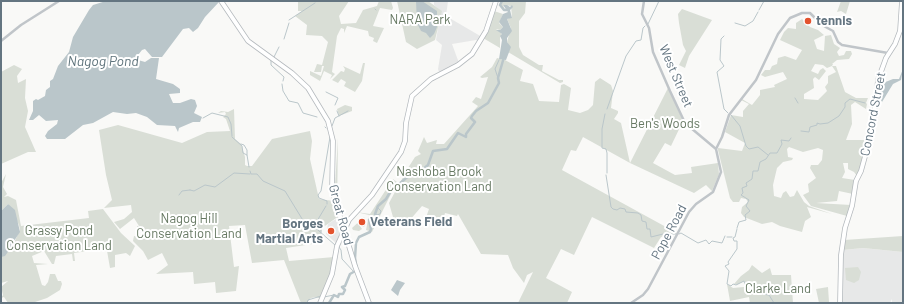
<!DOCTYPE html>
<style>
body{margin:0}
#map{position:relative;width:904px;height:304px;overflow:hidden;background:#f9f9f7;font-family:Barlow,sans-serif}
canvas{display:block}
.frame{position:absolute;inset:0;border:2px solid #647581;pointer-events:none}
</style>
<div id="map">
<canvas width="904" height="304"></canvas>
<div class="frame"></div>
</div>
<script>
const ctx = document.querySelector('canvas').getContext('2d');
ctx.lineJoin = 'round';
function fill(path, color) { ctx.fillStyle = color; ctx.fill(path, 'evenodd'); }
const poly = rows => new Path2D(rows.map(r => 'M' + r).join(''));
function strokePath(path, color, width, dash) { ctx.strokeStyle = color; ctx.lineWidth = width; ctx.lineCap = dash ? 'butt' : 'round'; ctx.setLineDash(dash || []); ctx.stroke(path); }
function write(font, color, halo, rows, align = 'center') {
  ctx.font = font + ' Barlow,sans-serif'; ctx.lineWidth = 4; ctx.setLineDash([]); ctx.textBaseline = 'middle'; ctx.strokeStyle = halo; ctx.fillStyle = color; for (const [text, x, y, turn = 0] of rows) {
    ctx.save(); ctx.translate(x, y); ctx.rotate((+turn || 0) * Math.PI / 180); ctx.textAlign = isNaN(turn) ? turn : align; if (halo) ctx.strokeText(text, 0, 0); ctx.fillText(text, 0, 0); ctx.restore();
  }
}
const built = poly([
 [434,1,448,1,446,16,482,37,479,42,476,40,452,44,459,63,439,72,438,69,442,45,436,40,441,11,434,5],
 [339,217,343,231,337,244,326,234,328,224],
 [863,248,903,252,903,303,892,303,892,299,890,303,841,303,843,250]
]);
const green = poly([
 [298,1,349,1,339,16,341,24,356,23,363,10,377,6,379,1,391,1,393,8,392,10,380,8,373,26,384,28,377,43,373,41,374,38,369,36,368,31,347,26,344,33,344,29,341,28,337,36,332,72,335,74,330,79,332,75,324,71,320,81,310,75,310,71,321,76,324,66,322,66,321,72,314,72,317,64,322,65,328,42,322,36,306,35,307,25,295,16,302,11,298,11],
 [397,1,428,1,442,11,435,40,417,49,406,42],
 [503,1,526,1,525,13,519,21,519,47,523,55,539,65,543,65,542,71,559,80,563,80,563,82,560,83,508,52,510,49,507,42,511,28,507,19,512,17,511,6,503,5,505,10,500,5],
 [841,1,850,1,846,14,841,11,837,12],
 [682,9,712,20,689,56,685,68,679,65,686,51,683,45,679,23,678,14],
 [494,11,503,14,499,23,503,27,500,30,496,29,502,34,500,37,500,48,483,38],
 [802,19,810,27,818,30,824,35,814,40,817,49,824,51,825,36,831,35,834,44,840,48,837,52,839,56,844,55,846,51,851,51,852,54,849,59,837,60,832,64,833,64,832,66,836,66,845,92,856,98,868,98,866,103,867,104,866,109,855,102,851,105,852,124,846,140,868,140,861,167,857,176,854,172,848,169,848,163,843,163,845,172,842,178,855,180,853,194,839,191,837,201,816,203,851,205,847,216,811,206,803,195,809,192,808,184,816,178,810,168,811,165,818,165,822,160,823,150,818,148,803,152,789,147,787,149,788,157,793,158,792,160,783,162,777,168,773,185,774,196,781,198,783,193,786,191,790,197,794,196,797,190,804,202,809,206,832,214,807,207,811,217,805,221,802,232,780,226,772,222,762,224,744,217,741,213,742,207,748,202,746,199,741,198,739,202,733,202,730,198,718,150,718,148,742,151,745,143,725,132,731,115,743,117,743,111,749,104,741,100,742,99,752,105,760,95,760,90,775,87,774,85,787,79,783,72,765,77,761,75,765,70,770,70,772,66,777,64,778,58,785,56,796,60,802,50,780,40,784,32,788,28,796,29,796,23],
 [815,64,823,65,827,68,832,66,836,72,828,76,828,83,825,87,827,91,818,100,804,99,804,94,814,88,813,79,815,77,819,80,826,71,823,68,820,70,818,74,811,71],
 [497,58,505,60,523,70,520,81,533,84,539,101,559,102,561,85,564,84,571,88,568,110,580,113,588,110,593,105,595,82,600,78,611,85,613,91,611,108,618,111,618,113,614,119,621,123,630,163,668,88,683,121,671,146,665,143,653,163,675,175,692,173,691,167,718,163,719,174,712,191,706,185,694,193,630,163,583,137,576,151,571,150,562,170,677,233,676,234,669,234,661,237,654,248,592,217,574,255,561,249,546,278,572,292,567,303,518,303,533,272,527,275,524,283,513,268,508,255,481,254,458,214,457,216,445,213,441,227,436,220,432,219,426,227,423,226,429,209,422,206,409,221,410,224,395,224,389,203,408,168,415,157,421,154,418,151,424,137,427,143,437,140,436,144,444,144,478,106,472,102,476,97,481,99,488,77,482,78,480,77,492,67],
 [363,63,365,63,362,81,355,92,344,86,346,82,341,79,338,83,332,80,341,71,344,72,345,69,343,66,360,74],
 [14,65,22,69,17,76,18,83,26,79,25,98,28,111,25,127,36,152,28,152,1,164,1,72],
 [345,105,352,107,352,111,339,116,337,109],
 [234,109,235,139,241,144,245,157,245,165,247,166,252,166,272,139,310,131,312,141,310,159,319,199,334,201,338,138,337,211,339,216,322,228,319,243,286,248,289,261,334,257,334,265,321,299,316,297,311,298,306,303,301,303,284,260,252,263,245,225,229,226,234,267,239,266,236,291,216,293,215,282,194,284,193,272,156,274,168,265,162,253,148,260,143,251,133,241,134,236,146,238,142,231,137,230,137,226,139,226,134,218,120,229,114,222,124,219,132,212,131,205,104,208,112,200,106,175,99,130,118,125,182,143,207,132,230,131,226,119,223,117,226,114,225,112,218,113,221,111,228,112],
 [6,174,3,187,7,194,4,197,8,196,16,200,21,226,89,218,88,211,103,209,121,233,135,246,130,256,126,253,115,255,115,267,110,268,106,245,95,250,74,253,75,261,73,261,72,254,56,256,54,264,52,264,44,251,32,256,34,263,48,264,36,265,41,282,42,285,45,286,48,282,50,274,55,274,58,281,61,281,62,284,60,290,47,298,32,303,8,303,4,297,1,298,3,295,1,287,8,281,1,283,1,257,11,249,20,230,19,225,8,204,1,211,1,183],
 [393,179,397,182,372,232,366,230,369,215,356,212,370,214],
 [364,217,366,223,364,227,360,226,362,229,359,231,353,230,352,228],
 [903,236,903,252,863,248,843,250,844,240],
 [752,265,762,273,770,268,772,275,791,275,793,303,750,303,749,297,730,301,727,284,733,288,744,287,753,290,755,295,761,293,758,291,758,286,751,283,750,286,748,283,745,285,744,281,737,285,734,284,741,276,749,270],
 [858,267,861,272,859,280,854,283,846,280,845,268],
 [828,287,829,302,819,303,816,289]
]);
const water = poly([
 [106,1,219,2,205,17,198,28,193,32,189,28,183,29,162,57,152,57,145,49,142,50,138,55,138,60,145,62,151,58,159,58,156,79,173,84,180,89,180,93,169,94,173,103,180,103,191,99,195,100,197,106,194,113,202,117,200,122,193,122,179,128,178,132,175,126,157,125,147,117,136,113,127,114,113,112,93,123,83,125,65,139,47,139,45,136,48,131,57,124,58,120,46,121,39,115,33,120,29,120,33,111,33,101,36,99,38,100,45,96,46,90,50,87,50,81,53,79,58,66,69,52,73,37,89,10,93,5],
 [416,1,422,1,437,11,437,27,434,34,430,38,426,33,421,31,417,23],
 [503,5,507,5,510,7,512,5,513,7,510,10,512,18,507,19,512,31,507,38,507,42,511,47,506,60,499,59,502,40,500,36,502,34,496,30,500,30,503,27,499,22,503,14,508,12],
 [903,69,901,80,893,84,882,102,878,95,883,83,893,79,899,79],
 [8,204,15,210,20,232,14,241,15,245,12,246,5,256,1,257,1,211],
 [397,280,405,283,400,290,398,296,391,290]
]);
const stream = poly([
 [375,9,376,10],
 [759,10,764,1],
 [289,20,315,3],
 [735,23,745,26,753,21,758,12],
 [648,24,659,1],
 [724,36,721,39,720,60,724,66,717,72,724,109,728,113],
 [284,39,289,23],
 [274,57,279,47],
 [271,60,271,65,284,77,283,81],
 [498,78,495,69,499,60],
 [282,84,283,91,289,101,298,103,303,113,317,117],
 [326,92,338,98,335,105],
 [795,98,798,103],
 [607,109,626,56,636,41,641,40,643,28,645,26],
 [337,111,339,116],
 [605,114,602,129,602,148,606,149,607,153,607,173],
 [731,115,740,126,746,146,749,149,758,147,768,155],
 [203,118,212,113,228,117,231,124,232,136],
 [332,126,335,118,348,111],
 [325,127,326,128],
 [801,131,809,132,810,127,817,125,817,123,820,124,828,123,839,116,845,107,845,103,850,99,865,103],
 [232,137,242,146,243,153,247,155,249,167],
 [241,144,244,145,247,150,247,155],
 [250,171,251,174,257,174,263,181,285,191,304,222,311,224,335,245],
 [606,175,611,207,613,209,617,210,620,208,625,209,626,212,638,213,641,215,642,221,646,222,647,229,650,229,651,237,663,234,676,234],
 [190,190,194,191,205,185,215,187,234,173,250,174],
 [179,195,182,191,190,190],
 [327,204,327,201,319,198,318,195,321,191,330,137],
 [377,215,380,214,381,211,377,207],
 [371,227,374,220],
 [737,228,739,222,746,220,745,215,750,211,746,206,749,200,741,195,743,193,742,188,747,186,746,183,752,179,753,171,758,171,760,162,766,159,770,153,777,153,782,144,781,140,789,141,791,138],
 [737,229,735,237,733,238,734,241,737,241,737,249,728,262,729,264,725,266,729,271,727,284,731,286,733,284,736,285,744,281,745,285,748,283,750,286,751,283,757,285,761,294,769,295,774,303],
 [321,233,321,227,317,221,326,206],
 [679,234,681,233,698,243,706,240,709,244,712,241,722,243,725,236],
 [727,237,732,237],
 [339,247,341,250,342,259,354,272],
 [324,297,334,295],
 [307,303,308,300,321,296]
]);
const river = poly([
 [502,1,500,5,504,10,508,10],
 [329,303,334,295,338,297,339,294,343,294,345,290,342,287,345,286,350,274,357,270,355,258,356,243,359,237,370,232,371,229,369,220,371,218,376,220,377,216,375,214,378,206,386,199,395,184,399,184,411,174,422,170,428,165,433,151,447,149,458,133,466,137,466,134,475,122,471,118,472,116,476,111,488,103,499,83,498,78,504,57]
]);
const minor = poly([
 [1,41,21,25,59,1],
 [716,149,722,137,729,115,756,80,778,34,790,18,802,13,810,13,822,25,833,31,838,42,842,45,888,53],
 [631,303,643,295,648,289,689,212,696,204,713,192,721,172,716,149,685,123,670,91,653,52,649,28,642,14,644,1]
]);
const major = poly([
 [221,1,248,41,292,73,308,88,328,121,333,141,332,190,355,266,369,303],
 [320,303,332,274,337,246,349,220,372,195,401,152,405,141,406,123,412,96,431,79,458,65,472,54,486,31,496,1],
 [840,303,841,255,845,228,852,206,856,181,861,171,872,131,878,80,886,58,895,44,900,31,902,1]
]);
const markers = [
 [808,21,4,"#e3522d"],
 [362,222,4,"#e3522d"],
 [331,231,4,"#e3522d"]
];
const parkNames = [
 ["NARA Park",420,20],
 ["Ben's Woods",665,124],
 ["Nashoba Brook",439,172],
 ["Conservation Land",439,187],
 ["Nagog Hill",189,219],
 ["Conservation Land",189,234],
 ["Grassy Pond",59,231],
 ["Conservation Land",59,246],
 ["Clarke Land",778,289]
];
const poiNames = [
 ["tennis",816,21],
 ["Veterans Field",370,222],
 ["Borges",323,224,"right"],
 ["Martial Arts",323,239,"right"]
];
const streetNames = [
 ["West Street",676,76,67],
 ["Concord Street",873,114,-79],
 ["Great Road",341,215,75],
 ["Pope Road",669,232,-62]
];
const waterNames = [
 ["Nagog Pond",103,61]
];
fill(built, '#e7e8e8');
fill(green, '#d9ded6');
fill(water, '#bac6ca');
strokePath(stream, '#bac6ca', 1);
strokePath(river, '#bac6ca', 2.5);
strokePath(major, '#b4b9bd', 5.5);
strokePath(minor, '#c0c5c9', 2.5);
strokePath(major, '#fff', 4);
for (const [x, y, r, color] of markers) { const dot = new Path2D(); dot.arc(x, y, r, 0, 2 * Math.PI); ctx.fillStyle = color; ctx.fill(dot); strokePath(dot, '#fff', 1.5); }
write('13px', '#677963', '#fff', parkNames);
write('bold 13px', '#647581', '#fff', poiNames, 'left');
write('13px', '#647581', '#fff', streetNames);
write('italic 14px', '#5f747c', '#fff', waterNames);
</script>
